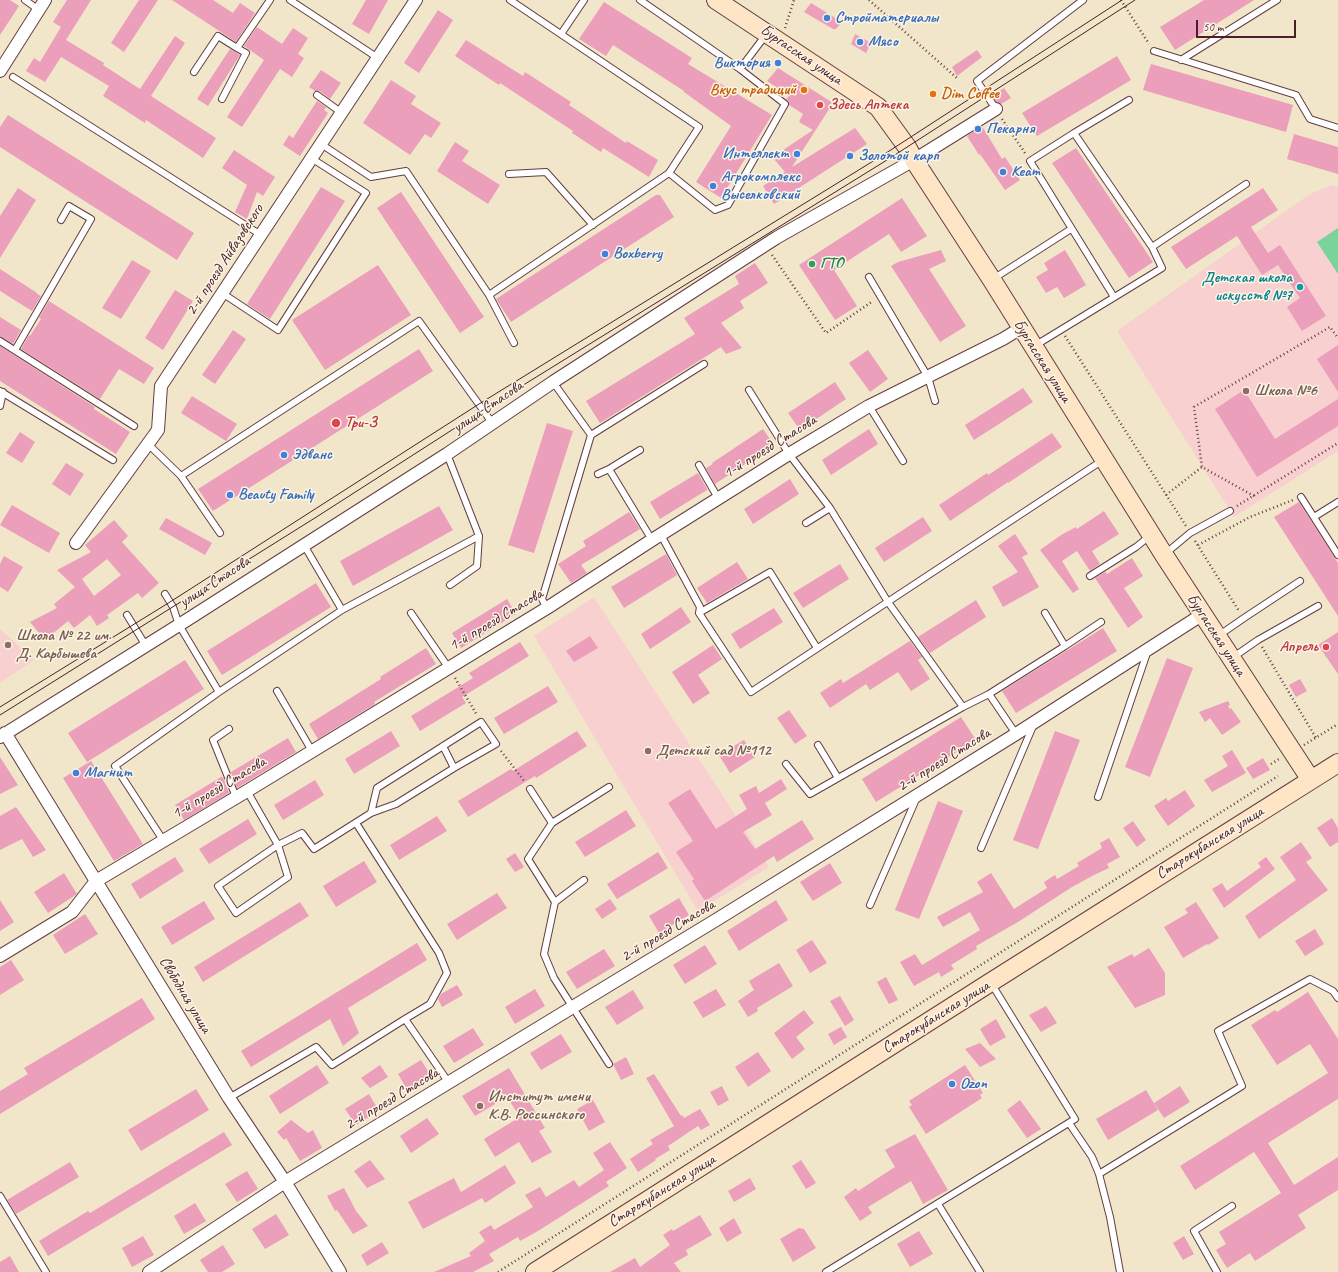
<!DOCTYPE html>
<meta charset="utf-8">
<style>
body{margin:0}
#map{position:relative;width:1338px;height:1272px;overflow:hidden;background:#f2e6ca;font-family:Caveat,sans-serif}
canvas{display:block}
.scale{position:absolute;left:1196px;top:20px;width:100px;height:18px;box-sizing:border-box;border:2px solid #4a1f2b;border-top:0;padding-left:5px;font-size:12px;line-height:14px;white-space:nowrap;color:#4a1f2b;-webkit-text-stroke:3px #fcf5e5;paint-order:stroke}
</style>
<div id="map">
<canvas width="1338" height="1272"></canvas>
<div class="scale">50 m</div>
</div>
<script>
const ctx = document.querySelector('canvas').getContext('2d');
ctx.lineJoin = 'round';
function fill(path, color) { ctx.fillStyle = color; ctx.fill(path, 'evenodd'); }
const poly = rows => new Path2D(rows.map(r => 'M' + r).join(''));
function strokePath(path, color, width, dash) { ctx.strokeStyle = color; ctx.lineWidth = width; ctx.lineCap = dash ? 'butt' : 'round'; ctx.setLineDash(dash || []); ctx.stroke(path); }
function write(font, color, halo, rows, align = 'center') {
  ctx.font = font + ' Caveat,sans-serif'; ctx.lineWidth = 3; ctx.setLineDash([]); ctx.textBaseline = 'middle'; ctx.strokeStyle = halo; ctx.fillStyle = color; for (const [text, x, y, turn = 0] of rows) {
    ctx.save(); ctx.translate(x, y); ctx.rotate((+turn || 0) * Math.PI / 180); ctx.textAlign = isNaN(turn) ? turn : align; if (halo) ctx.strokeText(text, 0, 0); ctx.fillText(text, 0, 0); ctx.restore();
  }
}
const built = poly([
 [1332,185,1338,187,1338,451,1234,517,1117,331,1310,194],
 [594,597,769,867,698,911,534,636],
 [0,629,34,660,0,683]
]);
const green = poly([
 [1338,228,1338,274,1317,242]
]);
const building = poly([
 [0,0,10,0,19,6,0,35],
 [67,0,91,0,66,40,104,63,103,65,140,89,175,36,185,43,151,96,216,138,203,158,146,120,145,123,103,96,109,86,61,57,45,82,26,71,34,58,40,62,61,27,53,22],
 [139,0,158,0,124,52,111,43],
 [172,0,213,0,233,13,240,3,255,13,236,42],
 [366,0,388,0,369,34,352,24],
 [1204,0,1254,0,1175,50,1160,27],
 [604,2,692,58,688,64,772,115,721,198,696,182,731,126,684,92,684,91,613,45,606,56,579,39],
 [811,3,842,22,836,29,833,29,804,12],
 [438,10,453,20,419,73,404,63],
 [257,27,282,44,293,28,308,38,298,54,304,58,292,77,280,69,242,127,227,117,264,60,244,46],
 [855,34,871,43,866,53,851,44],
 [466,40,523,76,525,72,571,102,569,105,626,143,627,141,658,160,649,177,603,148,601,152,572,133,573,131,500,83,499,85,455,56],
 [230,49,240,55,208,106,197,99],
 [977,50,982,57,957,76,952,67],
 [1117,56,1131,80,1037,136,1022,113],
 [1151,64,1293,105,1286,132,1143,90],
 [778,68,833,103,792,167,855,128,867,144,774,204,763,186,785,172,773,158,786,148,813,130,799,122,803,114,789,105,789,102,786,99,789,96,767,81],
 [321,70,341,83,330,99,320,91,315,91,309,87],
 [391,80,416,96,411,104,441,123,431,138,425,134,410,155,363,123],
 [1004,88,1011,98,1001,104,996,102,992,96],
 [317,101,326,107,324,110,328,113,300,156,283,145,289,135,293,138],
 [8,115,194,233,177,260,0,147,0,127],
 [982,126,1002,159,1005,157,1020,180,1005,190,980,154,979,155,967,136],
 [1294,134,1338,147,1338,174,1287,159],
 [455,142,469,151,462,161,500,185,488,204,437,171],
 [1076,148,1153,262,1129,278,1052,163],
 [234,150,275,177,263,196,257,192,247,219,235,212,247,185,222,168],
 [321,187,345,201,270,319,247,304],
 [18,188,36,200,0,258,0,216],
 [1263,188,1278,210,1251,227,1268,253,1280,245,1326,316,1302,331,1287,307,1300,298,1278,265,1262,275,1237,236,1186,269,1171,247],
 [401,192,484,317,460,333,377,208],
 [656,195,660,195,674,217,511,322,496,299],
 [902,198,927,236,901,252,889,234,834,270,857,306,835,320,799,265],
 [941,250,946,261,929,269,966,326,940,342,891,266,898,262],
 [1065,250,1086,285,1064,298,1057,287,1046,293,1036,277,1048,270,1044,263],
 [132,260,151,271,121,319,102,308],
 [755,263,768,283,740,301,744,308,721,323,742,348,726,354,721,347,600,423,586,401,695,334,684,318,739,284,735,276],
 [378,265,411,315,325,370,292,320],
 [0,269,37,293,37,294,41,296,32,311,0,291],
 [175,290,193,301,163,350,145,338],
 [49,301,154,368,144,384,119,369,100,399,21,349,29,335,30,336,41,319,39,318,40,316],
 [0,317,21,330,13,344,0,337],
 [233,330,246,339,215,384,202,375],
 [1338,345,1338,392,1317,359],
 [0,346,95,407,94,409,130,432,116,454,0,381],
 [419,349,433,371,213,511,198,489],
 [868,350,888,379,870,392,849,363],
 [835,382,846,399,800,430,788,413],
 [1023,388,1033,402,974,440,965,425],
 [1244,390,1275,439,1338,399,1338,426,1257,477,1215,409],
 [192,396,237,424,226,441,181,413],
 [547,423,573,431,534,553,508,545],
 [763,429,774,445,715,484,706,468,713,464,712,463],
 [869,429,878,444,831,475,822,460],
 [20,432,35,442,22,463,6,453],
 [1052,433,1062,447,1008,483,1008,482,950,521,939,505,987,473,988,475],
 [66,463,84,474,70,496,52,484],
 [698,473,707,489,707,490,660,519,650,502],
 [790,479,799,494,753,524,744,509],
 [1299,502,1338,563,1338,616,1274,517],
 [12,505,60,533,49,553,0,525],
 [439,506,453,530,353,586,340,561],
 [1104,511,1119,534,1092,551,1100,564,1090,571,1077,551,1062,561,1079,589,1073,593,1040,550,1061,535,1076,527,1077,529],
 [629,512,640,529,581,565,587,573,571,583,558,564,586,546,583,541],
 [923,517,932,531,884,562,875,548],
 [166,518,212,543,205,555,159,529],
 [114,520,128,536,122,542,159,583,142,598,138,593,107,615,109,618,97,626,90,615,74,628,68,621,45,640,30,622,57,608,54,604,75,587,57,570,91,552,85,545],
 [107,559,121,575,94,596,82,579],
 [1015,534,1028,554,1022,557,1039,587,1003,607,992,587,1018,572,998,546],
 [666,554,677,575,624,608,611,587],
 [4,556,23,567,8,592,0,587,0,564],
 [1132,558,1143,576,1124,588,1143,617,1128,628,1095,578,1105,572,1107,574],
 [737,562,748,579,707,603,697,588],
 [840,564,849,579,803,608,793,593],
 [316,583,331,607,222,675,207,651],
 [507,599,516,614,461,648,452,633],
 [976,600,986,617,930,653,918,637],
 [681,607,691,622,650,649,641,634],
 [774,608,783,622,740,649,731,634],
 [1103,628,1117,651,1016,713,1002,691],
 [1338,632,1338,674,1318,645],
 [590,636,598,648,574,662,566,651],
 [910,641,922,657,918,660,930,679,911,691,898,672,870,690,866,684,830,708,820,693,841,679,843,683],
 [520,642,529,656,462,697,466,703,420,731,411,716,473,678,469,673],
 [713,645,722,659,698,675,710,693,693,704,672,672],
 [426,648,436,664,374,702,375,704,318,739,309,724,381,679,380,677],
 [1167,658,1193,668,1150,777,1125,767],
 [185,660,204,689,87,762,68,733],
 [1300,679,1307,691,1296,697,1289,685],
 [548,686,558,702,504,734,494,718],
 [1228,701,1230,705,1228,706,1230,709,1231,708,1241,722,1222,735,1210,718,1205,722,1199,712],
 [789,710,807,736,795,744,777,718],
 [961,717,976,740,876,802,862,779],
 [391,731,400,746,354,774,345,759],
 [577,731,587,746,536,778,535,776,468,817,458,801,511,769,513,771],
 [1055,731,1080,740,1038,849,1013,840],
 [288,738,296,752,237,788,231,772],
 [744,740,755,757,730,773,719,755],
 [1232,750,1246,773,1212,792,1204,780,1228,766,1222,756],
 [0,757,18,785,0,794],
 [1263,758,1270,770,1253,779,1246,768],
 [91,761,143,844,114,861,63,778],
 [221,777,223,777,229,793,184,820,175,805],
 [781,779,787,789,765,803,772,815,743,832,755,849,802,820,814,839,777,862,774,856,705,901,692,881,694,879,676,852,693,841,668,803,690,789,716,829,747,809,739,795,756,786,759,793],
 [315,780,324,795,283,820,274,805],
 [1185,790,1195,806,1168,826,1154,806,1166,798,1168,801],
 [938,801,963,811,919,919,895,910],
 [16,807,46,850,33,857,22,839,0,850,0,816],
 [626,810,636,826,585,857,575,842],
 [437,816,447,831,399,860,390,845],
 [1332,818,1338,828,1338,842,1330,847,1317,828],
 [248,819,257,834,209,864,199,849],
 [1133,821,1146,840,1137,847,1123,828],
 [1109,838,1120,857,1107,864,1109,868,1094,875,1072,887,1018,922,976,946,977,949,951,965,954,969,941,977,939,972,914,986,900,962,915,954,922,965,980,930,970,912,943,927,937,917,983,892,977,882,991,873,1014,909,1047,888,1044,882,1055,875,1057,879,1079,866,1077,863,1102,848,1100,843],
 [1301,842,1312,858,1306,862,1328,890,1259,939,1245,916,1296,880,1280,857],
 [658,852,668,868,617,899,607,884],
 [515,853,524,867,515,872,506,859],
 [175,857,184,871,140,899,131,884],
 [1266,857,1275,869,1224,908,1212,889,1222,883,1227,891,1261,867,1258,863],
 [364,861,377,882,336,907,323,886],
 [830,863,842,883,813,901,800,882],
 [64,873,77,894,48,913,34,892],
 [497,893,507,908,457,940,447,924],
 [679,898,689,915,659,933,649,916],
 [610,899,617,909,602,919,595,909],
 [0,900,14,922,0,931],
 [776,900,788,920,739,951,727,931],
 [204,901,215,919,172,945,161,927],
 [300,902,309,916,203,982,194,967],
 [1196,902,1219,938,1208,945,1207,944,1183,958,1164,927,1188,913,1185,909],
 [85,914,98,934,65,954,53,935],
 [1315,929,1324,944,1305,956,1295,941],
 [812,940,827,963,810,973,796,950],
 [417,943,427,960,348,1008,359,1033,343,1046,330,1019,251,1067,241,1051],
 [705,945,717,964,685,984,673,965],
 [1149,948,1165,973,1165,995,1135,1008,1107,967,1132,954,1134,957],
 [604,949,615,966,577,989,566,972],
 [11,960,24,980,0,995,0,967],
 [779,963,793,986,757,1008,758,1011,748,1017,738,1001,754,990,749,981],
 [886,977,898,1000,889,1004,877,982],
 [457,985,463,995,442,1007,438,999,441,994],
 [535,989,545,1006,515,1024,505,1007],
 [716,989,726,1005,703,1018,693,1002],
 [633,990,644,1008,617,1025,605,1007],
 [1308,992,1338,1039,1338,1099,1268,1143,1294,1185,1338,1157,1338,1190,1298,1215,1306,1228,1255,1261,1250,1253,1227,1268,1216,1250,1226,1244,1219,1232,1281,1193,1254,1152,1195,1190,1180,1166,1328,1073,1310,1044,1277,1065,1251,1025,1275,1010,1277,1012],
 [840,996,854,1020,845,1026,830,1001],
 [142,998,155,1019,0,1114,0,1091,28,1074,24,1068],
 [1046,1006,1057,1023,1041,1032,1029,1015],
 [804,1010,814,1023,796,1037,805,1049,792,1059,774,1033],
 [996,1019,1006,1037,990,1046,980,1029],
 [841,1027,847,1037,834,1045,828,1034],
 [473,1028,484,1045,454,1063,443,1046],
 [561,1034,572,1052,541,1070,530,1053],
 [980,1043,996,1059,980,1067,965,1049],
 [758,1052,771,1071,748,1087,735,1067],
 [626,1057,634,1074,621,1080,613,1064],
 [421,1060,431,1076,408,1091,398,1074],
 [317,1065,329,1083,280,1114,269,1096],
 [380,1065,388,1077,370,1088,361,1078],
 [965,1065,983,1093,980,1095,982,1098,926,1134,909,1107,912,1105,909,1101],
 [509,1068,545,1128,539,1131,552,1152,532,1163,519,1142,495,1157,484,1139,520,1117,507,1097,475,1116,462,1096],
 [654,1074,681,1116,682,1115,684,1118,700,1109,710,1125,701,1130,698,1126,668,1146,670,1150,655,1159,656,1160,638,1172,630,1159,653,1144,650,1140,674,1126,646,1078],
 [722,1086,729,1100,718,1106,710,1092],
 [1180,1086,1190,1102,1164,1118,1154,1103],
 [196,1089,209,1110,141,1151,128,1130],
 [1146,1090,1158,1110,1108,1140,1096,1119],
 [369,1094,379,1111,356,1125,345,1109],
 [593,1100,605,1122,589,1131,577,1109],
 [1020,1100,1041,1129,1027,1138,1007,1110],
 [427,1118,439,1134,411,1153,400,1136],
 [291,1120,308,1133,313,1130,322,1148,300,1161,286,1138,284,1140,277,1132],
 [224,1132,232,1145,48,1256,39,1241,88,1211,90,1213],
 [915,1134,948,1190,923,1204,911,1181,868,1207,872,1213,860,1221,844,1197,856,1188,858,1191,895,1167,885,1150],
 [610,1142,627,1168,606,1182,609,1186,538,1231,520,1241,518,1237,489,1254,494,1261,473,1272,434,1272,471,1256,469,1253,485,1241,479,1232,491,1225,494,1230,533,1207,525,1195,540,1187,546,1197,574,1180,579,1187,604,1170,593,1153],
 [370,1160,385,1179,367,1188,354,1171],
 [801,1160,816,1183,806,1189,792,1166],
 [70,1162,79,1177,16,1214,7,1200],
 [505,1165,516,1183,485,1203,482,1198,423,1229,408,1202,454,1178,461,1192],
 [247,1171,258,1189,237,1202,225,1184],
 [750,1178,756,1189,734,1202,728,1191],
 [344,1188,356,1211,368,1226,353,1234,337,1210,335,1211,327,1196],
 [195,1203,206,1221,184,1234,174,1216],
 [276,1214,289,1235,265,1249,252,1229],
 [700,1215,712,1235,686,1250,688,1255,674,1263,681,1272,610,1272,635,1258,640,1267,670,1245,663,1235,672,1229,673,1231],
 [734,1218,742,1233,727,1242,719,1228],
 [799,1228,804,1229,816,1248,793,1262,780,1239],
 [919,1231,933,1254,910,1267,897,1244],
 [143,1236,154,1255,132,1267,122,1248],
 [1184,1236,1194,1254,1183,1260,1173,1243],
 [382,1242,389,1253,367,1266,361,1255],
 [223,1245,235,1264,222,1272,208,1272,200,1260],
 [10,1256,19,1272,0,1272,0,1262]
]);
const path = poly([
 [869,0,957,78],
 [1121,0,1149,44],
 [785,28,794,0],
 [1002,119,1025,153],
 [772,255,826,333,873,301],
 [1065,336,1186,526],
 [1166,495,1202,467],
 [1254,496,1202,467,1194,407,1330,327,1338,338],
 [1237,506,1338,443],
 [1195,541,1239,611],
 [1198,545,1250,517,1293,500],
 [1262,647,1316,738],
 [455,678,477,715],
 [1304,745,1338,724],
 [501,751,525,782],
 [1271,764,1279,759],
 [498,1272,1278,776]
]);
const lane = poly([
 [25,0,39,10],
 [290,0,378,58],
 [510,0,699,127,669,173],
 [561,34,584,0],
 [1154,51,1296,95,1310,119,1338,128],
 [1181,60,1277,0],
 [740,69,765,36],
 [194,72,218,36,237,48],
 [13,77,261,235],
 [317,95,342,113],
 [222,99,246,53,237,48,270,0],
 [996,109,977,81,1083,0],
 [1074,133,1129,100],
 [321,144,371,177,406,171,489,295,669,173,715,210,728,205,785,104,740,69,640,0],
 [509,174,546,172,593,225],
 [1152,247,1246,184],
 [869,277,928,377,935,401],
 [993,279,1071,229],
 [222,293,278,330,366,193,311,158],
 [489,295,514,343],
 [0,341,134,426],
 [1036,345,1162,268,1152,247,1074,133,1030,161,1114,297],
 [15,350,91,219,69,206,61,220],
 [749,390,789,454,830,508,888,602,963,707,989,694],
 [0,391,113,460],
 [0,406,3,392],
 [869,406,903,461],
 [591,435,704,364],
 [148,444,181,476,419,321,493,424],
 [699,465,718,498],
 [609,469,640,450],
 [598,474,609,469,652,540],
 [181,476,220,533],
 [1301,497,1338,555],
 [1314,517,1338,502],
 [806,523,830,508],
 [661,535,700,607,699,613,751,692,1103,460],
 [304,545,342,610,479,536,447,454],
 [1165,554,1190,533,1230,511],
 [1090,576,1136,547,1151,535],
 [450,585,477,566,479,536],
 [165,594,173,607,179,625,219,692],
 [547,608,542,599,591,435,553,382],
 [411,613,448,667],
 [699,613,770,572,817,648],
 [1045,613,1065,646],
 [127,615,146,646],
 [1218,636,1244,618,1300,581],
 [1232,658,1258,640,1318,606],
 [277,691,312,751],
 [229,729,213,740,236,797],
 [1016,734,989,694,1065,646,1101,622],
 [818,745,838,778],
 [443,746,454,768],
 [786,764,810,794,963,707],
 [530,789,552,823],
 [247,791,278,845,218,886,236,913,288,877,278,845,302,833,314,849,371,813,396,804,454,768,496,744,481,722,377,788,371,813],
 [1098,797,1148,650],
 [356,823,439,953,447,973,430,1004,405,1019,449,1083],
 [163,840,115,766,219,692,342,610],
 [981,848,1033,726],
 [555,902,584,880],
 [870,905,917,797],
 [609,1064,554,978,544,954,555,902,528,859,552,823,609,787],
 [229,1098,316,1047,332,1065,405,1019],
 [1069,1123,1092,1157,1099,1174,1110,1217,1120,1272],
 [1099,1174,1242,1086,1218,1031,1310,979,1333,991,1338,998],
 [0,1196,46,1272],
 [938,1204,980,1272],
 [826,1272,1075,1119,991,983],
 [1217,1272,1194,1231,1232,1206]
]);
const street = poly([
 [0,71,45,0],
 [76,543,158,430,161,386,416,0],
 [5,733,229,1098,285,1182,340,1272],
 [0,737,179,625,447,454,553,382,776,238,914,160,996,109],
 [0,956,72,912,96,881,247,791,547,608,652,540,789,454,869,406,1003,339,1021,328],
 [149,1272,285,1182,716,920,1016,734,1203,614]
]);
const secondary = poly([
 [716,0,878,107,907,147,914,160,992,280,1164,555,1311,780],
 [535,1272,991,982,1338,763]
]);
const tram = poly([
 [0,707,170,602,479,404,883,155,1122,0],
 [0,715,318,516,483,410,887,160,1135,0]
]);
const markers = [
 [827,18,4,"#3f7fe0"],
 [860,42,4,"#3f7fe0"],
 [778,63,4,"#3f7fe0"],
 [804,90,4,"#e8710a"],
 [933,94,4,"#e8710a"],
 [820,105,4,"#e0444e"],
 [978,129,4,"#3f7fe0"],
 [797,154,4,"#3f7fe0"],
 [850,156,4,"#3f7fe0"],
 [1003,172,4,"#3f7fe0"],
 [713,186,4,"#3f7fe0"],
 [605,254,4,"#3f7fe0"],
 [812,264,4,"#2e9e5b"],
 [1300,287,4,"#0f9aa8"],
 [1246,391,4,"#8d6e63"],
 [336,423,5,"#e0444e"],
 [284,455,4,"#3f7fe0"],
 [230,495,4,"#3f7fe0"],
 [8,645,4,"#8d6e63"],
 [1326,647,4,"#e0444e"],
 [648,751,4,"#8d6e63"],
 [76,773,4,"#3f7fe0"],
 [952,1084,4,"#3f7fe0"],
 [480,1106,4,"#8d6e63"]
];
const shopNames = [
 ["Стройматериалы",835,18],
 ["Мясо",868,42],
 ["Виктория",770,63,"right"],
 ["Пекарня",986,129],
 ["Интеллект",789,154,"right"],
 ["Золотой карп",858,156],
 ["Кеат",1011,172],
 ["Агрокомплекс",721,177],
 ["Выселковский",721,195],
 ["Boxberry",613,254],
 ["Эдванс",292,455],
 ["Beauty Family",238,495],
 ["Магнит",84,773],
 ["Ozon",960,1084]
];
const streetNames = [
 ["Бургасская улица",801,55,34],
 ["2-й проезд Айвазовского",225,260,-57],
 ["Бургасская улица",1042,361,58],
 ["улица Стасова",488,407,-34],
 ["1-й проезд Стасова",770,447,-32],
 ["улица Стасова",215,582,-33],
 ["1-й проезд Стасова",496,620,-31],
 ["Бургасская улица",1216,635,57],
 ["2-й проезд Стасова",944,760,-32],
 ["1-й проезд Стасова",219,788,-31],
 ["Старокубанская улица",1210,843,-32],
 ["2-й проезд Стасова",668,931,-31],
 ["Свободная улица",185,995,59],
 ["Старокубанская улица",936,1017,-32],
 ["2-й проезд Стасова",392,1099,-31],
 ["Старокубанская улица",662,1191,-32]
];
const foodNames = [
 ["Вкус традиций",796,90],
 ["Dim Coffee",941,94,"left"]
];
const healthNames = [
 ["Здесь Аптека",828,105],
 ["Три-З",345,423],
 ["Апрель",1318,647,"right"]
];
const leisureNames = [
 ["ГТО",820,264]
];
const cultureNames = [
 ["Детская школа",1292,278],
 ["искусств №7",1292,296]
];
const educationNames = [
 ["Школа №6",1254,391],
 ["Школа № 22 им.",16,636],
 ["Д. Карбышева",16,654],
 ["Детский сад №112",656,751],
 ["Институт имени",488,1097],
 ["К.В. Россинского",488,1115]
];
fill(built, '#f7d0cf');
fill(green, '#79d39a');
fill(building, '#eb9fba');
strokePath(lane, '#633d43', 8);
strokePath(street, '#633d43', 14);
strokePath(secondary, '#633d43', 20);
strokePath(path, '#633d43', 2.5, [1, 3]);
strokePath(lane, '#fff', 6);
strokePath(street, '#fff', 12);
strokePath(secondary, '#fde5c5', 18);
strokePath(tram, '#4a1f2b', 1);
for (const [x, y, r, color] of markers) { const dot = new Path2D(); dot.arc(x, y, r, 0, 2 * Math.PI); ctx.fillStyle = color; ctx.fill(dot); strokePath(dot, '#fcf5e5', 1.5); }
write('bold 16px', '#366cbe', '#fcf5e5', shopNames, 'left');
write('16px', '#4a1f2b', '#fcf5e5', streetNames);
write('bold 16px', '#c56008', '#fcf5e5', foodNames, 'right');
write('bold 16px', '#be3a42', '#fcf5e5', healthNames, 'left');
write('bold 16px', '#27864d', '#fcf5e5', leisureNames, 'left');
write('bold 16px', '#0d838f', '#fcf5e5', cultureNames, 'right');
write('bold 16px', '#785e54', '#fcf5e5', educationNames, 'left');
</script>
